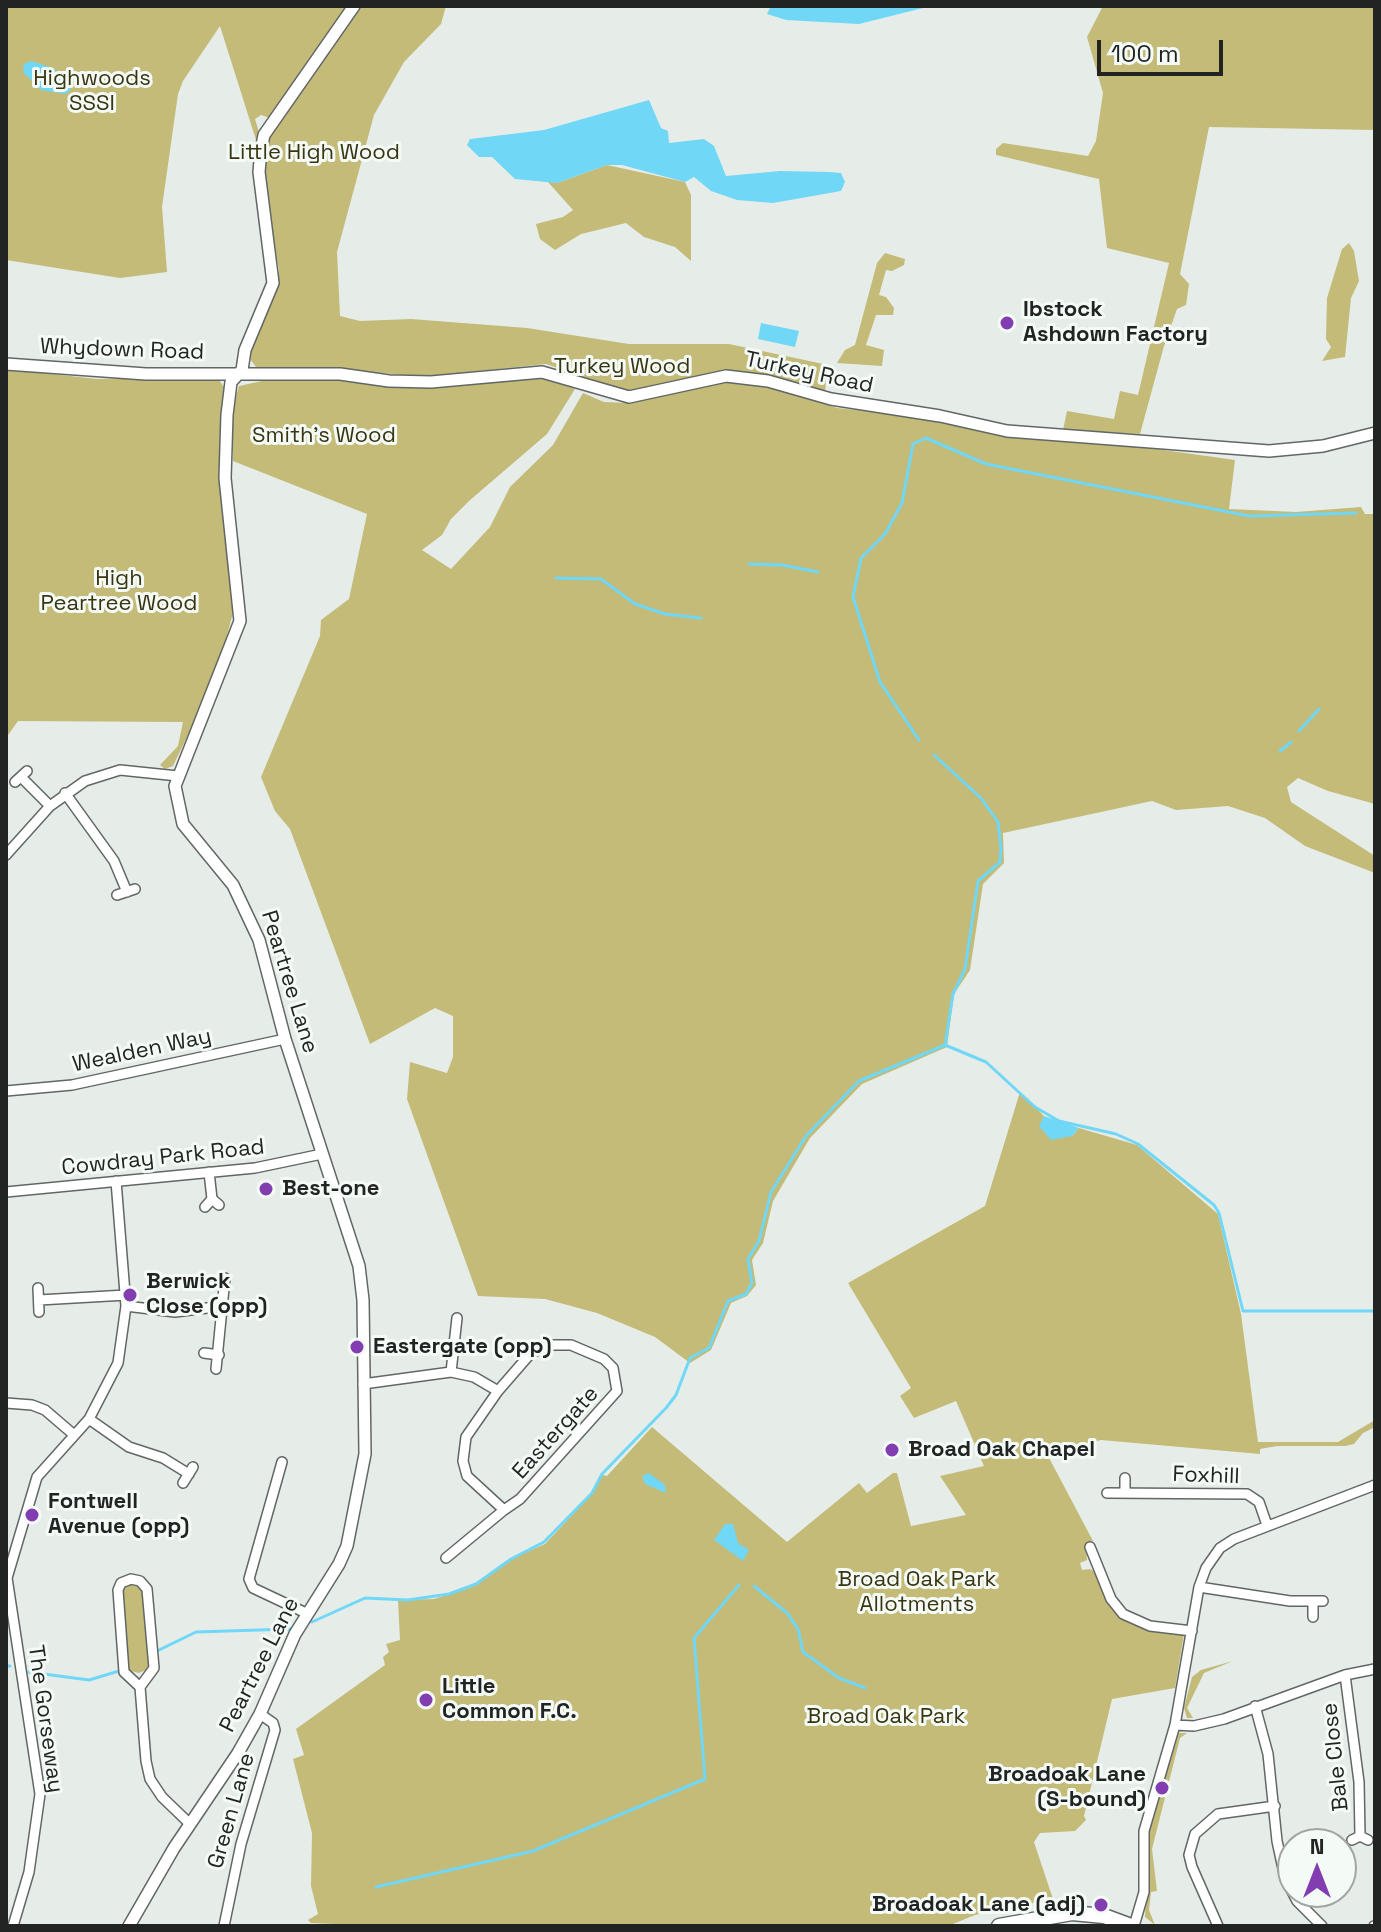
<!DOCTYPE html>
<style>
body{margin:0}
#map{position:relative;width:1381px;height:1932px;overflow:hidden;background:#e6ede9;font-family:"Space Grotesk",sans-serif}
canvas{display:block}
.frame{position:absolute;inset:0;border:8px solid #222423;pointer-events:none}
.north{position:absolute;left:1277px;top:1828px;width:80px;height:80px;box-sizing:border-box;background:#f4fbf7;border:2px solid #a0a5a2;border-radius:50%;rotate:0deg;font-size:22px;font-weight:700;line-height:32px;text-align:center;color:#222423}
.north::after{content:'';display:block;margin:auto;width:28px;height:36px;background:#823eb1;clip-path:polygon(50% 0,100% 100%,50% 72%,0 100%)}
.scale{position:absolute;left:1097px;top:40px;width:126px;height:36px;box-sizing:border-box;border:4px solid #222423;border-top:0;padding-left:10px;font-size:24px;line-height:28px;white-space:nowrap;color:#222423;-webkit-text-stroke:6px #f4fbf7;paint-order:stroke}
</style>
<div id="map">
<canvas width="1381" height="1932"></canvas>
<div class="frame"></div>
<div class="north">N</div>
<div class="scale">100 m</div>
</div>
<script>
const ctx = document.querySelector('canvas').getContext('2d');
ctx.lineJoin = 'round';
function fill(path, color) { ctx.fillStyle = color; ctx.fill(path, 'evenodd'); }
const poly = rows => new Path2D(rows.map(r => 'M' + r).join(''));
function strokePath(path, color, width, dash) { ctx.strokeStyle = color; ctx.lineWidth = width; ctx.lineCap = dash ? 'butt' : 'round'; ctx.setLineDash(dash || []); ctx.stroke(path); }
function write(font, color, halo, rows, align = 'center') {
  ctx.font = font + ' "Space Grotesk",sans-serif'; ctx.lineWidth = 6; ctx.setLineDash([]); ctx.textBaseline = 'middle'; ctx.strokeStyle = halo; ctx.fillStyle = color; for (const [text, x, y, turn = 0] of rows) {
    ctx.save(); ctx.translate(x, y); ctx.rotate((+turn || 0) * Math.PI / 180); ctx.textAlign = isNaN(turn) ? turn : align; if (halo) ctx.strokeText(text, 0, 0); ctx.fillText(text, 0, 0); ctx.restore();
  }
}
const green = poly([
 [6,6,349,6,270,118,261,115,255,119,259,132,256,140,220,26,183,81,178,94,162,207,167,272,120,278,6,260],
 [358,6,446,6,441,24,404,62,374,115,337,252,340,316,360,321,411,319,527,328,629,344,729,344,828,365,825,392,726,373,628,392,587,383,569,372,546,364,421,377,354,370,259,371,247,355,278,284,279,271,265,182,267,139],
 [1103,6,1375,6,1375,130,1209,127,1180,274,1189,284,1186,305,1177,309,1164,346,1140,434,1063,430,1067,411,1114,419,1120,391,1138,395,1169,263,1107,248,1099,179,996,155,996,149,1003,143,1088,156,1096,141,1103,93,1087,37],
 [607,165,685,182,691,195,691,261,675,247,644,237,626,223,581,234,555,250,540,239,536,224,563,217,573,210,547,181,557,183],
 [1349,243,1354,251,1359,281,1351,298,1345,357,1322,361,1331,347,1326,339,1327,298,1342,249],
 [885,253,905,259,904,265,892,271,886,270,879,295,886,297,894,308,893,315,876,315,866,345,884,350,882,366,837,363,845,350,855,345,877,263],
 [6,369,97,379,187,377,219,380,224,387,222,440,235,605,217,674,173,766,165,769,160,765,178,746,183,722,18,721,6,738],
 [524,378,558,380,575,389,547,434,469,501,451,519,442,535,422,550,451,569,490,527,510,487,553,445,583,393,604,402,629,403,727,380,766,385,837,408,939,419,994,435,1113,443,1235,460,1229,509,1296,512,1361,507,1365,514,1375,514,1375,804,1328,791,1298,778,1287,787,1291,802,1375,856,1375,873,1305,846,1265,818,1228,806,1176,810,1152,801,1003,833,1004,863,983,884,970,970,954,994,947,1047,862,1084,810,1138,773,1201,763,1243,752,1260,756,1285,747,1296,731,1303,711,1350,690,1363,655,1337,597,1313,545,1299,478,1296,407,1099,410,1062,447,1073,453,1057,453,1016,435,1008,370,1044,290,829,275,811,261,777,320,636,321,620,349,599,367,514,233,461,232,409,239,386,271,379],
 [1020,1092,1044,1116,1040,1126,1072,1136,1079,1128,1137,1145,1218,1214,1241,1314,1258,1442,1338,1442,1375,1420,1375,1427,1363,1433,1354,1444,1345,1446,1277,1446,1260,1449,1260,1454,1101,1440,1047,1454,1093,1541,1086,1547,1087,1560,1080,1563,1082,1570,1090,1569,1097,1573,1110,1605,1131,1624,1184,1634,1175,1688,1112,1699,1084,1816,1086,1820,1075,1831,1040,1833,1034,1842,1053,1899,975,1915,948,1926,379,1926,311,1923,308,1920,318,1914,311,1886,312,1833,293,1759,304,1755,296,1729,385,1665,383,1657,389,1652,386,1644,400,1640,398,1600,434,1599,468,1588,511,1559,545,1544,588,1498,603,1475,607,1476,652,1427,787,1542,859,1483,867,1493,893,1473,897,1473,911,1526,966,1515,940,1476,984,1466,956,1401,914,1418,900,1396,911,1388,848,1283,985,1206],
 [131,1582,144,1589,151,1668,139,1673,127,1670,121,1591,124,1585],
 [1233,1661,1204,1673,1187,1708,1193,1718,1187,1718,1184,1708,1192,1677,1201,1670],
 [1179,1733,1187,1733,1180,1738,1152,1849,1157,1891,1151,1892,1149,1910,1155,1925,1145,1917,1148,1832]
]);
const water = poly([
 [771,6,931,6,859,24,786,20,767,14],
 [31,61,53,68,71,84,70,91,65,94,41,90,23,72,24,64],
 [649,100,661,128,668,131,669,143,704,139,714,146,726,176,780,171,829,172,841,173,845,182,841,191,773,203,737,200,711,191,694,177,685,182,622,165,607,165,557,183,515,179,492,157,479,157,467,145,470,139,544,130],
 [761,323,799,331,795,347,758,339],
 [1044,1116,1059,1121,1079,1128,1072,1136,1051,1140,1039,1126],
 [649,1473,665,1485,666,1493,645,1484,642,1476],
 [725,1524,733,1524,738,1543,749,1550,743,1561,714,1540]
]);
const stream = poly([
 [749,564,782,565,818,572],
 [556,578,601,579,635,604,665,614,701,618],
 [1299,731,1319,709],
 [919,740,880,682,853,597,861,558,885,534,902,503,913,444,926,438,986,464,1249,516,1356,513],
 [1280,751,1291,742],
 [945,1045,986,1062,1035,1107,1059,1121,1116,1134,1138,1144,1214,1205,1219,1213,1243,1311,1375,1311],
 [754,1586,787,1613,798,1629,803,1652,839,1678,865,1688],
 [312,1622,365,1598,408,1600,449,1594,476,1584,511,1559,544,1542,592,1493,602,1474,666,1408,676,1395,690,1358,709,1348,728,1301,746,1294,752,1283,748,1259,759,1241,771,1192,806,1136,859,1081,945,1045,953,994,965,969,978,881,1000,862,1001,849,998,822,981,798,934,755],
 [157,1651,196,1632,291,1629],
 [6,1666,10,1666],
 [29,1672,89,1680,119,1671],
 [376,1887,533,1851,705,1779,694,1638,739,1585]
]);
const minor = poly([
 [21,777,50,806],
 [15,782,27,771],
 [65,793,114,861,127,892],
 [6,855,50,806,85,781,120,770,178,776],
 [117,895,135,889],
 [6,1091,72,1085,285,1039],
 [209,1172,212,1199],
 [6,1192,255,1168,322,1154],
 [205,1207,212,1199,219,1205],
 [38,1288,39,1312],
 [39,1300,126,1295],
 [126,1306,175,1312,223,1306],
 [204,1353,219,1355],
 [216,1369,225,1278],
 [451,1372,457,1318],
 [363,1384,451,1372,474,1377,498,1391],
 [6,1403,32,1405,45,1410,73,1434],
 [89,1419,129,1447,163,1458,189,1474],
 [282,1462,249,1579,253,1588,306,1613],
 [1125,1478,1125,1493],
 [183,1483,193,1467],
 [1107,1493,1247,1494,1259,1502,1267,1525],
 [1090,1547,1111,1599,1123,1614,1150,1626,1192,1631],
 [446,1558,504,1510,467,1476,463,1461,466,1437,498,1391,531,1353,550,1345,571,1345,604,1359,613,1368,617,1391,520,1499,504,1510],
 [1199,1587,1290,1601,1323,1601],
 [1313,1603,1313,1617],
 [1345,1675,1359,1782,1360,1836],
 [140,1687,124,1672,118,1590,121,1583,131,1579,140,1581,147,1589,154,1668,140,1687,146,1761,150,1779,162,1797,190,1824],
 [1255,1706,1268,1754,1277,1841,1285,1878,1297,1901,1322,1926],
 [1175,1725,1194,1726,1224,1719,1345,1675,1375,1669],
 [1352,1840,1360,1836,1368,1840],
 [13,1926,29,1872,40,1794,7,1578,37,1477,89,1419,118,1363,126,1306,116,1181],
 [224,1926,241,1844,275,1730,273,1723,260,1714],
 [1134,1926,1144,1892,1144,1831,1175,1725,1199,1587,1206,1568,1220,1548,1234,1539,1375,1485],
 [1218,1926,1192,1867,1189,1855,1195,1834,1218,1814,1275,1806],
 [1374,1926,1375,1926]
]);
const tertiary = poly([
 [6,364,146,374,340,374,389,381,431,382,542,372,629,397,726,376,768,381,831,399,940,416,1007,431,1269,451,1323,446,1375,433],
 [129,1926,174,1848,238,1753,260,1714,295,1634,339,1564,347,1546,365,1454,363,1300,359,1266,285,1039,259,940,233,885,183,824,175,786,240,621,225,478,227,415,231,382,242,370,245,350,273,283,259,172,261,150,264,135,354,6]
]);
const trunk = poly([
 [999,1926,1072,1913,1104,1916,1131,1926]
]);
const markers = [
 [1007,323,8,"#823eb1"],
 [266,1189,8,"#823eb1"],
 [130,1295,8,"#823eb1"],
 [357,1347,8,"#823eb1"],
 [892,1450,8,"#823eb1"],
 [32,1515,8,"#823eb1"],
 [426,1700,8,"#823eb1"],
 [1162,1788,8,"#823eb1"],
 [1101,1905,8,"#823eb1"]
];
const parkNames = [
 ["Highwoods",92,79],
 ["SSSI",92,104],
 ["Little High Wood",314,153],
 ["Turkey Wood",622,367],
 ["Smith's Wood",324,436],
 ["High",119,579],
 ["Peartree Wood",119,604],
 ["Broad Oak Park",917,1580],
 ["Allotments",917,1605],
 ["Broad Oak Park",886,1717]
];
const poiNames = [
 ["Ibstock",1023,310],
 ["Ashdown Factory",1023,335],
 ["Best-one",282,1189],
 ["Berwick",146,1282],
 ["Close (opp)",146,1307],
 ["Eastergate (opp)",373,1347],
 ["Broad Oak Chapel",908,1450],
 ["Fontwell",48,1502],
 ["Avenue (opp)",48,1527],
 ["Little",442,1687],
 ["Common F.C.",442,1712],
 ["Broadoak Lane",1146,1775,"right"],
 ["(S-bound)",1146,1800,"right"],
 ["Broadoak Lane (adj)",1085,1905,"right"]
];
const streetNames = [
 ["Whydown Road",122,350,2],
 ["Turkey Road",809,373,12],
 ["Peartree Lane",289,982,73],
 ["Wealden Way",142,1051,-12],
 ["Cowdray Park Road",163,1158,-6],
 ["Eastergate",556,1433,-48],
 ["Foxhill",1206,1476,2],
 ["Peartree Lane",260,1665,-63],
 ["The Gorseway",45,1719,82],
 ["Bale Close",1336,1757,-96],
 ["Green Lane",232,1811,-74]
];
fill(green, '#c3bb77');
fill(water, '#70d7f7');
strokePath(stream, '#70d7f7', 3);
strokePath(minor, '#616764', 12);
strokePath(tertiary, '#616764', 14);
strokePath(trunk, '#616764', 17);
strokePath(minor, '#fff', 9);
strokePath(tertiary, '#fff', 11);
strokePath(trunk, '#fff', 14);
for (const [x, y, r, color] of markers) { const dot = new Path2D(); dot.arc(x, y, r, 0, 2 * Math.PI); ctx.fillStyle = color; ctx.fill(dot); strokePath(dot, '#f4fbf7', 3); }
write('22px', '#3a3511', '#f4fbf7', parkNames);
write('bold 22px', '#222423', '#f4fbf7', poiNames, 'left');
write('22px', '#222423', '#f4fbf7', streetNames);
</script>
